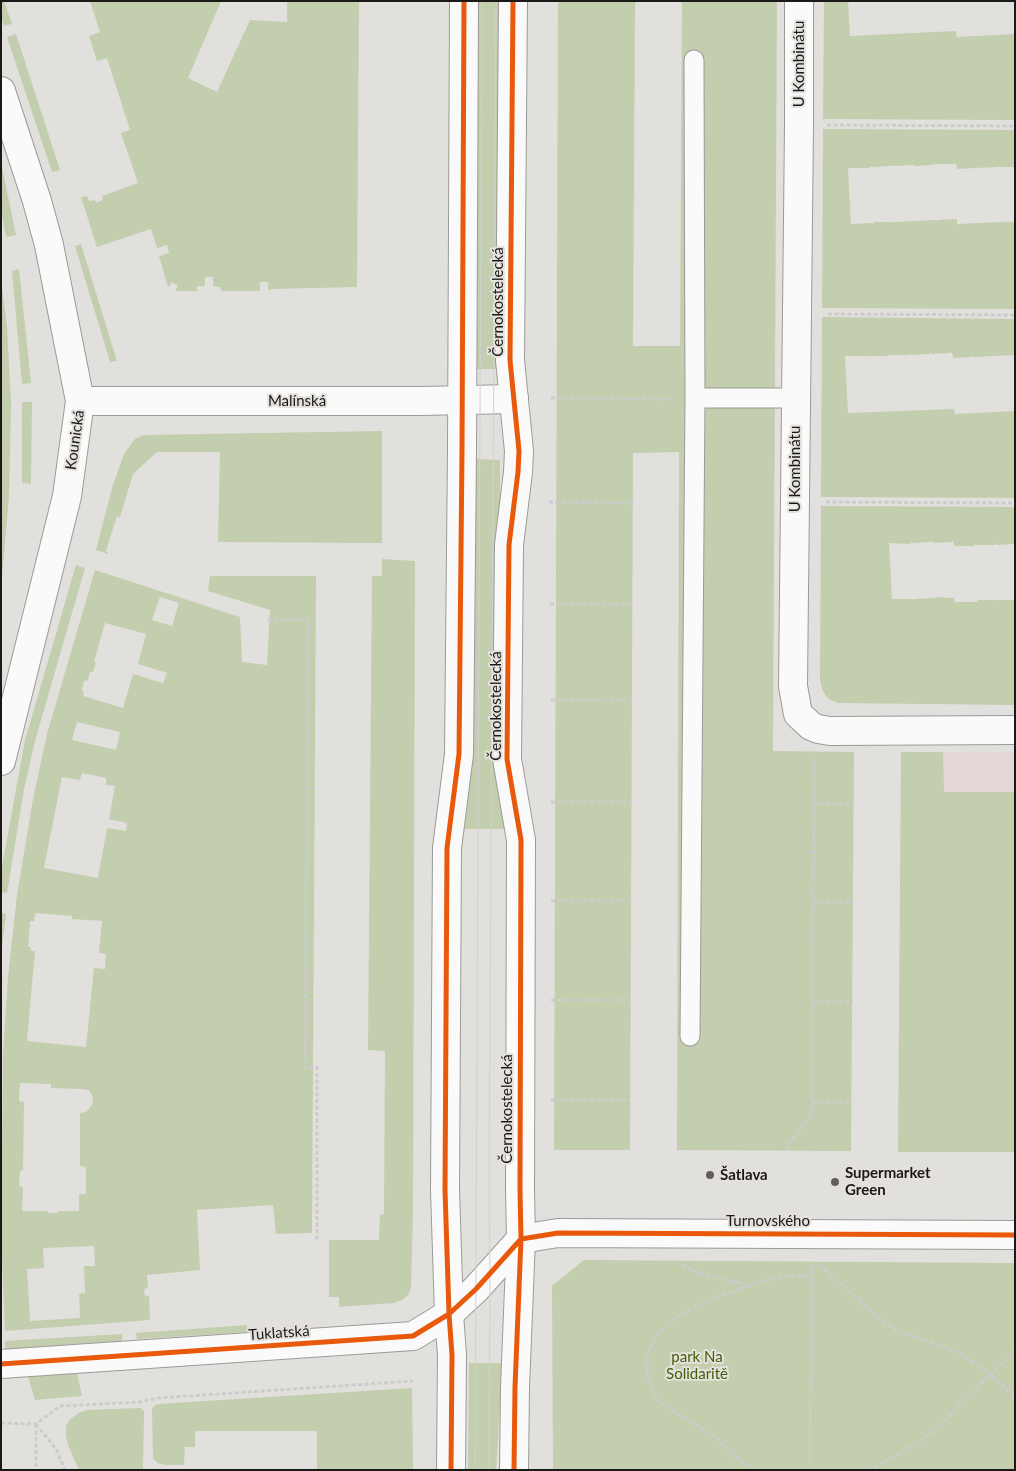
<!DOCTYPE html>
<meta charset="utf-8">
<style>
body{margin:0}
#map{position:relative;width:1016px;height:1471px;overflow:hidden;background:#e2e0dd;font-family:Lato,sans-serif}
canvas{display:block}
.frame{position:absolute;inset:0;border:2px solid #1a1918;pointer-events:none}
</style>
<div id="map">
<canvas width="1016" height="1471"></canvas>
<div class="frame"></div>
</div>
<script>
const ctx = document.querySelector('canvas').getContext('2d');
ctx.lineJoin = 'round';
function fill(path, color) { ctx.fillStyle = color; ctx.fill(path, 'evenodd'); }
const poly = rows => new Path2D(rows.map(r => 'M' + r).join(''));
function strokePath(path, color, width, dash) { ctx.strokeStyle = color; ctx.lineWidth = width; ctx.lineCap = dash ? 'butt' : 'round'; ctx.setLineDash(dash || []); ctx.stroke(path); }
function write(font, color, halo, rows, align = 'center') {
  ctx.font = font + ' Lato,sans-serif'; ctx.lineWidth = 4; ctx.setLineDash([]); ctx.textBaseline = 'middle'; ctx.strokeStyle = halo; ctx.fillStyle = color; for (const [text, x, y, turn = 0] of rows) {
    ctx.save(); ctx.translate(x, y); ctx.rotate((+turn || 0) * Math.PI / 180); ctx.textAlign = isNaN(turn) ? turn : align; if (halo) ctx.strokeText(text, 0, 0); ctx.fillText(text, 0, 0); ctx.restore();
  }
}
const industrial = poly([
 [943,752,1015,752,1015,792,943,792]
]);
const green = poly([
 [1,1,4,1,12,24,4,26,1,18],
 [90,1,221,1,188,78,217,92,250,20,287,22,287,1,359,1,357,287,271,289,271,290,268,290,268,282,260,282,260,291,221,291,220,287,213,286,213,277,205,277,205,286,197,286,197,291,175,291,178,286,172,282,168,287,159,256,169,253,167,245,157,248,151,229,97,247,81,197,87,196,89,201,95,200,96,203,103,200,102,196,138,183,121,133,130,130,107,58,97,61,89,36,100,32],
 [474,1,503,1,501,369,473,369],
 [558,1,635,1,633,346,680,346,682,1,777,1,773,751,854,752,851,1151,677,1150,679,452,633,453,630,1150,554,1150],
 [824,1,848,1,850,36,956,31,957,37,1015,34,1015,120,823,119],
 [16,34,60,170,52,172,7,37],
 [823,129,1015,130,1015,167,999,167,999,166,997,167,978,168,977,167,976,168,957,169,956,162,955,164,935,164,934,163,933,165,914,166,913,164,912,165,893,166,892,165,891,166,871,167,871,166,869,168,848,168,851,225,851,224,872,223,873,224,874,222,893,222,893,223,895,222,914,221,916,222,916,221,935,220,936,221,938,220,957,219,957,225,959,224,978,223,980,224,980,223,1000,222,1000,224,1001,222,1015,222,1015,309,822,308],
 [1,162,16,235,6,237,1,209],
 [81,244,117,361,110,362,75,246],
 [19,269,31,383,22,384,12,271],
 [1,280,7,327,11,403,9,497,1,588],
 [822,317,1015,319,1015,355,996,356,995,355,993,356,974,357,973,355,972,357,953,358,952,351,951,353,932,354,930,352,930,354,911,355,909,353,909,355,890,355,888,354,887,356,868,356,867,355,866,356,845,356,848,413,954,409,955,414,1015,411,1015,498,821,497],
 [22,402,32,402,31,484,22,483],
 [382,431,382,543,218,542,220,452,157,452,133,474,120,517,117,516,106,551,108,552,108,554,96,550,112,488,124,454,135,439,144,435],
 [473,459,500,460,500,764,506,829,465,829,471,766],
 [821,506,1015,507,1015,544,997,545,996,543,995,545,976,545,975,544,974,546,954,546,953,540,952,542,933,543,932,541,931,542,911,543,911,542,910,544,889,543,892,601,892,599,912,599,912,600,914,599,933,598,935,599,935,597,954,598,955,603,957,602,977,602,978,600,997,600,999,601,999,600,1015,600,1015,705,838,703,830,700,826,696,822,689,820,680],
 [382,559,415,561,413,1210,411,1288,408,1295,402,1300,394,1303,339,1307,339,1297,329,1297,329,1240,379,1240,380,1215,384,1214,385,1051,368,1050,372,576,382,576],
 [76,565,85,568,35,741,24,789,7,893,1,892,1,872,25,740],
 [95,570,240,617,242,662,267,665,270,610,208,591,210,576,316,576,312,1233,276,1234,273,1205,197,1210,200,1270,147,1275,148,1288,144,1289,145,1296,149,1296,150,1320,5,1331,1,1238,3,1054,8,977,17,895,33,799,47,734],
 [160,597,179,603,172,626,152,620],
 [105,623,146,634,138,664,167,673,163,683,133,674,123,708,83,696,84,693,82,689,84,681,88,680,90,672,93,672,96,663,94,662],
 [77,722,120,732,116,750,72,740],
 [82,773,106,778,106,785,115,786,109,819,127,823,126,831,107,828,98,878,44,868,62,777,80,780],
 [35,913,72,916,72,919,102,921,99,953,106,954,105,969,94,968,86,1047,27,1041,35,951,31,951,31,947,28,947,30,921,34,921],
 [20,1083,51,1084,51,1088,81,1089,89,1090,93,1098,92,1105,86,1112,80,1113,80,1166,86,1167,86,1194,79,1194,79,1211,58,1211,58,1213,48,1213,48,1211,22,1211,23,1187,19,1186,20,1171,23,1170,24,1102,19,1101],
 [94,1246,95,1266,84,1266,85,1293,79,1294,80,1318,30,1321,27,1269,44,1268,43,1248],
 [901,752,943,752,944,792,1015,792,1015,1152,898,1152],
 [1,913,6,914,1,955],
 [584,1260,1015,1263,1015,1470,553,1470,552,1286],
 [247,1325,248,1332,137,1339,136,1333],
 [122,1334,122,1341,5,1349,5,1341],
 [469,1363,501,1363,501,1389,496,1470,468,1470],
 [77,1373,82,1396,35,1400,28,1377],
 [412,1388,413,1470,317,1470,317,1431,195,1431,195,1447,185,1447,184,1465,165,1465,158,1463,153,1458,152,1409,154,1406,158,1404],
 [141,1408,144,1411,143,1470,79,1470,68,1445,66,1436,66,1426,70,1419,79,1413,87,1410]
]);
const path = poly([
 [827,125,1015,126],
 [828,314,1015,315],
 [551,398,670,399],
 [549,502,633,503],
 [826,502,1015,503],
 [550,604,632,605],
 [268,620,309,619,305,1067,317,1067,317,1240],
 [551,700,632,701],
 [551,802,632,802],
 [813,803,853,804],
 [551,901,631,901],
 [813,902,853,902],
 [551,1000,630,1000],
 [813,1002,853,1002],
 [551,1100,630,1100],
 [813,1102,852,1102],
 [788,1151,788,1145,812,1115,814,758],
 [682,1265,703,1275,741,1283,744,1287],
 [820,1265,882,1321,899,1332,947,1348,966,1357,990,1374,1015,1397],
 [1,1423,36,1424,60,1406,139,1402,158,1398,413,1381],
 [36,1424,56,1449,65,1470],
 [36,1424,36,1470],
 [754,1470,735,1456,717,1438,665,1406,660,1402,652,1389,647,1373,648,1354,652,1344,658,1334,667,1325,684,1312,704,1302,744,1287,775,1278,793,1275,812,1275],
 [810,1470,812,1263],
 [868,1470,901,1453,922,1440,945,1421,966,1398,1003,1362,1015,1352]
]);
const lane = poly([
 [695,398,795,398],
 [690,1036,695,398,694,60]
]);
const street = poly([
 [799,1,799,125,793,686,798,714,811,726,818,729,830,731,1015,730],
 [1,91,37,201,49,245,80,401,67,496,1,761],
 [80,401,421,401,514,399],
 [1,1364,413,1336,449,1314,476,1289,521,1239,558,1233,1015,1235]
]);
const secondary = poly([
 [513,1,510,360,519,451,518,472,509,545,507,759,521,840,520,1190,521,1239,515,1387,514,1470],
 [451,1470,452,1355,449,1314,445,1190,447,848,459,754,462,450,464,1]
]);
const tram = poly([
 [475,1470,482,1],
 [489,1470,490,1272,489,1190,496,1]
]);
const cycleway = poly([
 [513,1,510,360,519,451,518,472,509,545,507,759,521,840,520,1190,521,1239,515,1387,514,1470],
 [521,1239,558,1233,1015,1235],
 [1,1364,413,1336,449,1314,476,1289,521,1239],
 [451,1470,452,1355,449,1314,445,1190,447,848,459,754,462,450,464,1]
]);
const markers = [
 [710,1175,5,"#605f5d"],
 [835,1182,5,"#605f5d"]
];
const streetNames = [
 ["U Kombinátu",799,64,-90],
 ["Černokostelecká",498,302,-90],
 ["Malínská",297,401],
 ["Kounická",75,440,-82],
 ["U Kombinátu",795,469,-90],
 ["Černokostelecká",496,706,-90],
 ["Černokostelecká",507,1109,-90],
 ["Turnovského",768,1221],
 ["Tuklatská",279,1333,-4]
];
const poiNames = [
 ["Supermarket",845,1173],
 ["Green",845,1190],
 ["Šatlava",720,1175]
];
const parkNames = [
 ["park Na",697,1357],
 ["Solidaritě",697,1374]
];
fill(industrial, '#e6d7d9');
fill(green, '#c2ceae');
strokePath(lane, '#9c9a98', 21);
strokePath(street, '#9c9a98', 30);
strokePath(secondary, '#9c9a98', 30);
strokePath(path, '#cdcccc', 3, [4, 2.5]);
strokePath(lane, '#fbfafa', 19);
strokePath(street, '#fbfafa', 28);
strokePath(secondary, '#fbfafa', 28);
strokePath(tram, '#d1d1d0', 1);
strokePath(cycleway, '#e8590c', 5);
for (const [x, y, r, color] of markers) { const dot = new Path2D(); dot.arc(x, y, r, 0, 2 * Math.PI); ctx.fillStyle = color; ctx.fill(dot); strokePath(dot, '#e4e0db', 2); }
write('15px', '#1a1918', '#e4e0db', streetNames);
write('bold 15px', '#1a1918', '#e4e0db', poiNames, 'left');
write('15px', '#425f0a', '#e4e0db', parkNames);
</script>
